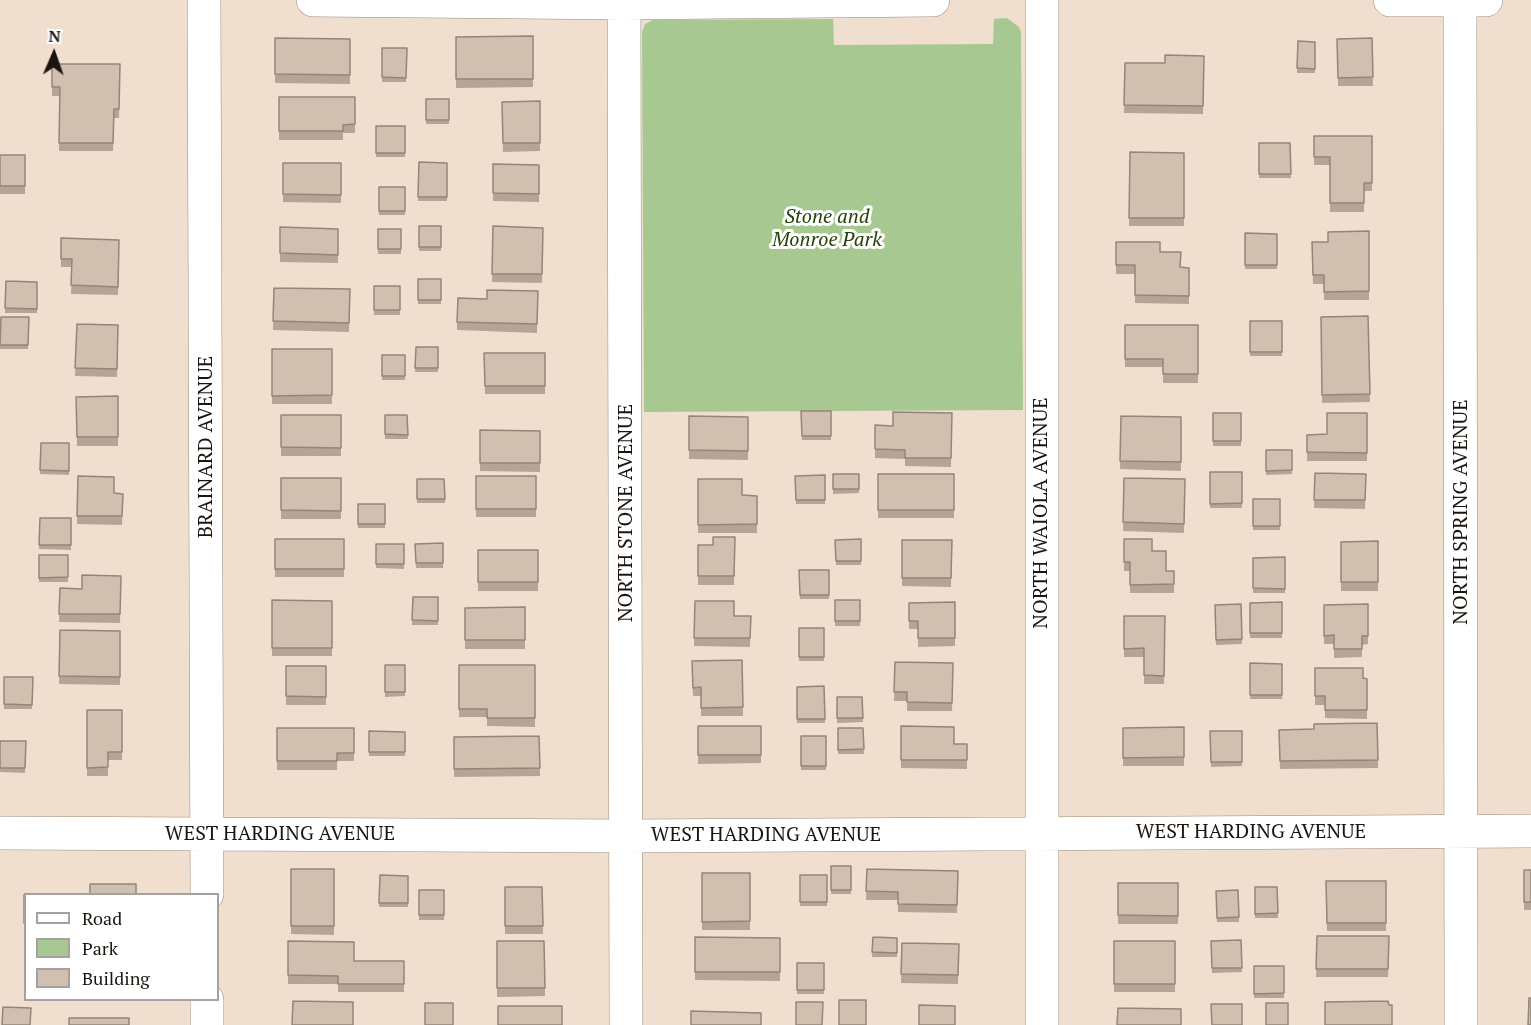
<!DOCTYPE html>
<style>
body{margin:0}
#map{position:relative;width:1531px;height:1025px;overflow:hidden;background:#f0dfce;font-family:"PT Serif",serif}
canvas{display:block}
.legend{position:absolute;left:24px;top:893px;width:195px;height:108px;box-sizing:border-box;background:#fff;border:2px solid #a4a19f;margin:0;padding:8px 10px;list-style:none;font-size:18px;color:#1b150f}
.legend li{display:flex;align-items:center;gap:12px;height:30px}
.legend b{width:30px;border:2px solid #a4a19f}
.north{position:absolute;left:24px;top:24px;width:60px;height:60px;-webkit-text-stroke:4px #fff;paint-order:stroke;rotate:2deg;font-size:16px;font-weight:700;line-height:24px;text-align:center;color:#1b150f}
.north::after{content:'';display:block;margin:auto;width:21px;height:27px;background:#1b150f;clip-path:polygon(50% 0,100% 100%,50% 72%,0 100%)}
</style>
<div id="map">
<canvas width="1531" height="1025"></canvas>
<ul class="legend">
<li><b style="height:8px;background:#fff"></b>Road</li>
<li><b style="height:16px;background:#a7c891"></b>Park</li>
<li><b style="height:16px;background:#d1c0b0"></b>Building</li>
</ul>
<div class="north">N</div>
</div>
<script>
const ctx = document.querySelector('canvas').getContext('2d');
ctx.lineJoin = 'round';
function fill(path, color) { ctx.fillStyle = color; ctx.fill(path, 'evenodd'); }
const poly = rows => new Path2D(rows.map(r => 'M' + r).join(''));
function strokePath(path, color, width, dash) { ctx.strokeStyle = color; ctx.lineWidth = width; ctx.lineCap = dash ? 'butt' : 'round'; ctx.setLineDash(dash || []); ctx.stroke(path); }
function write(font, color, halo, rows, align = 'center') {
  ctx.font = font + ' "PT Serif",serif'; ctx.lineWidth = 6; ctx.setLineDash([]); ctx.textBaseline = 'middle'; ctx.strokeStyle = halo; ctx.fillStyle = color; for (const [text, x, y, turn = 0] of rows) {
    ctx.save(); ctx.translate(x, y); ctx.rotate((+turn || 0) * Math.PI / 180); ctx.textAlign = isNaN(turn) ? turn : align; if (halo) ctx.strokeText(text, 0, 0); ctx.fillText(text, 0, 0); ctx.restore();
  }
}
const green = poly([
 [1007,18,1019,27,1021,32,1023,410,644,412,642,32,645,24,653,20,833,19,834,45,993,44,994,19]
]);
const minor = poly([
 [204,0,207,894],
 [313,0,624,3,933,0],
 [624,0,626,1025],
 [1390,0,1486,0],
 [1460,0,1461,1025],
 [0,833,627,836,1531,831],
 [207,1000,207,1025],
 [1042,1025,1042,0]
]);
const wall = poly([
 [533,36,533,87,456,88,456,37],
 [275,38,350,39,350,84,275,83],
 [1372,38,1373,86,1338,86,1337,39],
 [1298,41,1315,42,1315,73,1297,73],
 [382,48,407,48,406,82,382,82],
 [1204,56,1203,114,1124,113,1125,63,1165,63],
 [52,64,120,64,119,118,114,118,113,151,59,151,59,96,52,96],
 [279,97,355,97,355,133,343,133,343,140,279,140],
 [426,99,449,99,449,124,426,124],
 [540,101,540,151,503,152,502,102],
 [376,126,405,126,405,157,376,157],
 [1314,136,1372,136,1372,191,1364,191,1364,212,1330,212,1330,165,1314,165],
 [1259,143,1290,143,1291,178,1259,178],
 [1130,152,1184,153,1184,226,1129,226],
 [0,155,25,155,25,194,0,194],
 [419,162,447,163,447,201,418,201],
 [283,163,341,163,341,203,283,202],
 [493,164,539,165,539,202,493,201],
 [379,187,405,187,405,215,379,215],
 [419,226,441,226,441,251,419,251],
 [493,226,543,228,542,283,492,282],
 [280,227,338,229,338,263,280,262],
 [378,229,401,229,401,254,378,254],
 [1369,231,1369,300,1324,300,1324,284,1313,284,1312,242,1328,242],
 [1245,233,1277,234,1277,269,1245,269],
 [61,238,119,240,118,295,71,294,72,267,61,267],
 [1116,242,1160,252,1181,267,1189,268,1189,304,1135,303,1135,274,1116,274],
 [418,279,441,279,441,304,418,304],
 [6,281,37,282,37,313,5,313],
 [374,286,400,286,400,315,374,315],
 [274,288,350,289,349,332,273,330],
 [538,291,537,333,457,330,457,322,487,299],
 [1368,316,1370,402,1322,403,1321,317],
 [1,317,29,317,28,349,0,349],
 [1250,321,1282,321,1282,356,1250,356],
 [77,324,118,325,117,377,75,376],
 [1125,325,1198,325,1198,383,1163,383,1163,367,1125,367],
 [416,347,438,347,438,372,415,372],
 [272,349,332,349,332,404,272,404],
 [484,353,545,353,545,394,485,394],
 [382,355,405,355,405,380,382,380],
 [118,396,118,446,77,446,76,397],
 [801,411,831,411,831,440,802,440],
 [952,413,951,467,905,466,905,459,875,458,875,425,893,426],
 [1213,413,1241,413,1241,446,1213,446],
 [1367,413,1367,461,1307,461,1307,435,1327,434],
 [281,415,341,415,341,456,281,456],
 [385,415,407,415,408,439,385,439],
 [689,416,748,417,748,460,689,459],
 [1121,416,1181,417,1181,471,1120,469],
 [480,430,540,431,540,472,480,471],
 [41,443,69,443,69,475,40,474],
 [1266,450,1292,450,1292,474,1266,475],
 [1210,472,1242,472,1242,508,1210,508],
 [1315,473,1366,474,1365,509,1314,508],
 [833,474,859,474,859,493,833,494],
 [878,474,954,474,954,518,878,518],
 [825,475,825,504,796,504,795,476],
 [78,476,114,493,123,494,122,525,77,524],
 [476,476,536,476,536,517,476,517],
 [281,478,341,478,341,519,281,519],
 [1124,478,1185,479,1184,533,1123,531],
 [417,479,444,479,445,503,417,503],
 [698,479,742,495,757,496,757,533,698,533],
 [1253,499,1280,499,1280,530,1253,530],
 [358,504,385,504,385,528,358,528],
 [40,518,71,518,71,550,39,549],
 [735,537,734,585,698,585,698,545,713,545],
 [275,539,344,539,344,577,275,577],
 [861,539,861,565,836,565,835,540],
 [1124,539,1152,551,1166,571,1174,571,1174,593,1130,593,1130,571,1124,571],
 [902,540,952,540,951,587,902,586],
 [1378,541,1378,591,1341,591,1341,542],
 [443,543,443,568,416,568,415,544],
 [376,544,404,544,404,569,376,568],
 [478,550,538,550,538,591,478,591],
 [39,555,68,555,68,582,39,582],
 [1285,557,1285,593,1253,593,1253,558],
 [799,570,829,570,829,599,800,599],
 [121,576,120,623,59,622,60,588,82,589],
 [413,597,438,597,438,625,412,625],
 [272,600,332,601,332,656,272,656],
 [835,600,860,600,860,626,835,626],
 [695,601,734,616,751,616,750,647,694,646],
 [955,602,955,646,918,647,918,629,909,629,909,603],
 [1282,602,1282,638,1250,638,1250,603],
 [1241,604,1242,644,1216,645,1215,605],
 [1368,604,1368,644,1362,645,1362,657,1334,658,1334,644,1324,644,1324,605],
 [525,607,525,649,465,649,465,608],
 [1124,616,1165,616,1164,684,1144,684,1144,657,1124,657],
 [799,628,824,628,824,661,799,661],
 [60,630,120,631,120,685,59,684],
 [742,660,743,716,701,716,701,696,693,696,692,661],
 [895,662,953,663,952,711,907,711,907,701,894,701],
 [1250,663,1282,664,1282,699,1250,699],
 [385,665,405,665,405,696,385,697],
 [459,665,535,665,535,727,487,726,487,717,459,717],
 [286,666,326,666,326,705,286,705],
 [1315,668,1367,679,1367,719,1325,718,1325,705,1315,705],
 [4,677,33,677,32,709,4,709],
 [824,686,825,723,797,723,797,687],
 [837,697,862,697,863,722,837,723],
 [87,710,122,710,122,760,108,760,108,776,87,776],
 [1377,723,1378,768,1280,769,1279,730,1314,729],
 [698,726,761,726,761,763,698,764],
 [901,726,954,744,967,744,967,769,901,768],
 [1184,727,1184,766,1123,766,1123,728],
 [277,728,354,728,354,761,337,761,337,770,277,770],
 [838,728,863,728,864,754,838,754],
 [369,731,405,732,405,756,369,756],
 [1210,731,1242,731,1242,766,1211,767],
 [539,736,540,776,454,777,454,737],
 [801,736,826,736,826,770,801,770],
 [0,741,26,741,25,773,0,772],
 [831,866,851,866,851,894,831,894],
 [291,869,334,869,334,935,291,934],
 [867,869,958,871,957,913,898,912,898,900,866,900],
 [1524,870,1531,870,1531,910,1524,910],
 [702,873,750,873,750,930,702,930],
 [380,875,408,876,408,907,379,907],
 [800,875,827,875,827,906,800,906],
 [1326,881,1386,881,1386,931,1327,931],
 [1118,883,1178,883,1178,924,1118,924],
 [505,887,542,887,543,934,505,934],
 [1255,887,1277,887,1278,918,1255,918],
 [419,890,444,890,444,920,419,920],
 [1238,890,1239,922,1217,922,1216,891],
 [1317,936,1389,936,1388,977,1316,977],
 [695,937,780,938,780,981,695,980],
 [873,937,897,938,897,957,872,957],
 [1241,940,1242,972,1212,973,1211,941],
 [288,941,354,961,404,961,404,992,338,992,338,984,288,984],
 [497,941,544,941,545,996,497,997],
 [1114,941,1175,941,1175,992,1114,992],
 [902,943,959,944,958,984,901,983],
 [797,963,824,963,824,994,797,994],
 [1254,966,1284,966,1284,998,1254,998]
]);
const building = poly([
 [533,36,533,79,456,79,456,37,533,36],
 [275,38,350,39,350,75,275,74,275,38],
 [1372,38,1373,77,1338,78,1337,39,1372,38],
 [1298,41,1315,42,1315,69,1297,68,1298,41],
 [382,48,407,48,406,78,382,77,382,48],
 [1165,55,1204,56,1203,106,1124,105,1125,63,1165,63,1165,55],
 [52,64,120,64,119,109,114,109,113,143,59,143,60,87,52,87,52,64],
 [279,97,355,97,355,124,343,125,343,131,279,131,279,97],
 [426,99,449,99,449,120,426,120,426,99],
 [540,101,540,143,503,143,502,102,540,101],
 [376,126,405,126,405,153,376,153,376,126],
 [1314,136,1372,136,1372,183,1364,183,1364,203,1330,203,1330,157,1314,157,1314,136],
 [1259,143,1290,143,1291,174,1259,174,1259,143],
 [1130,152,1184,153,1184,218,1129,218,1130,152],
 [0,155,25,155,25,186,0,186,0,155],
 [419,162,447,163,447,197,418,197,419,162],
 [283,163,341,163,341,195,283,194,283,163],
 [493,164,539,165,539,194,493,193,493,164],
 [379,187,405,187,405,211,379,211,379,187],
 [419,226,441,226,441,247,419,247,419,226],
 [493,226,543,228,542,274,492,274,493,226],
 [280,227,338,229,338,255,280,253,280,227],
 [378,229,401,229,401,249,378,249,378,229],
 [1369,231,1369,291,1324,292,1324,275,1313,275,1312,242,1328,242,1328,232,1369,231],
 [1245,233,1277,234,1277,265,1245,265,1245,233],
 [61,238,119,240,118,287,71,285,72,259,61,259,61,238],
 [1116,242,1160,242,1160,252,1181,252,1180,267,1189,268,1189,296,1135,295,1135,265,1116,265,1116,242],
 [418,279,441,279,441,300,418,300,418,279],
 [6,281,37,282,37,309,5,308,6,281],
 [374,286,400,286,400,310,374,310,374,286],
 [274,288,350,289,349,323,273,321,274,288],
 [487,290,538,291,537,324,457,322,458,298,487,299,487,290],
 [1368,316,1370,394,1322,395,1321,317,1368,316],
 [1,317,29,317,28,345,0,345,1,317],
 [1250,321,1282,321,1282,352,1250,352,1250,321],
 [77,324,118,325,117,369,75,368,77,324],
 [1125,325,1198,325,1198,374,1163,374,1163,359,1125,359,1125,325],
 [416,347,438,347,438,368,415,368,416,347],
 [272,349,332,349,332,395,272,396,272,349],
 [484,353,545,353,545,386,485,386,484,353],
 [382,355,405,355,405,376,382,376,382,355],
 [118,396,118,437,77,437,76,397,118,396],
 [801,411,831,411,831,436,802,436,801,411],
 [893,412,952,413,951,458,905,458,905,450,875,449,875,425,893,426,893,412],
 [1213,413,1241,413,1241,441,1213,441,1213,413],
 [1327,413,1367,413,1367,453,1307,452,1307,435,1327,434,1327,413],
 [281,415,341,415,341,448,281,447,281,415],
 [385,415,407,415,408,435,385,434,385,415],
 [689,416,748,417,748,451,689,450,689,416],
 [1121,416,1181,417,1181,462,1120,461,1121,416],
 [480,430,540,431,540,463,480,463,480,430],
 [41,443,69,443,69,471,40,470,41,443],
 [1266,450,1292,450,1292,470,1266,471,1266,450],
 [1210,472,1242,472,1242,503,1210,504,1210,472],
 [1315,473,1366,474,1365,500,1314,500,1315,473],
 [833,474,859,474,859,489,833,489,833,474],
 [878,474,954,474,954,510,878,510,878,474],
 [825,475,825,500,796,500,795,476,825,475],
 [78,476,114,477,114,493,123,494,122,516,77,516,78,476],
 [476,476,536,476,536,509,476,509,476,476],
 [281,478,341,478,341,511,281,510,281,478],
 [1124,478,1185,479,1184,524,1123,522,1124,478],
 [417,479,444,479,445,499,417,499,417,479],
 [698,479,742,479,742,495,757,496,757,524,698,525,698,479],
 [1253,499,1280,499,1280,526,1253,526,1253,499],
 [358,504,385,504,385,524,358,524,358,504],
 [40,518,71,518,71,545,39,545,40,518],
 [713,537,735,537,734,576,698,576,698,545,713,545,713,537],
 [275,539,344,539,344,569,275,569,275,539],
 [861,539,861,561,836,561,835,540,861,539],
 [1124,539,1152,539,1152,551,1166,551,1166,571,1174,571,1174,584,1130,585,1130,562,1124,562,1124,539],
 [902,540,952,540,951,578,902,578,902,540],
 [1378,541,1378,582,1341,582,1341,542,1378,541],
 [443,543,443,563,416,563,415,544,443,543],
 [376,544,404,544,404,564,376,564,376,544],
 [478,550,538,550,538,582,478,582,478,550],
 [39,555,68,555,68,577,39,578,39,555],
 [1285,557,1285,589,1253,588,1253,558,1285,557],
 [799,570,829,570,829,595,800,595,799,570],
 [82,575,121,576,120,614,59,614,60,588,82,589,82,575],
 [413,597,438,597,438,621,412,620,413,597],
 [272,600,332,601,332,648,272,648,272,600],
 [835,600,860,600,860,621,835,621,835,600],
 [695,601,734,601,734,616,751,616,750,638,694,638,695,601],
 [955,602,955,638,918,638,918,621,909,621,909,603,955,602],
 [1282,602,1282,633,1250,633,1250,603,1282,602],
 [1241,604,1242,639,1216,640,1215,605,1241,604],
 [1368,604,1368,636,1362,636,1362,649,1334,649,1334,635,1324,636,1324,605,1368,604],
 [525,607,525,640,465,640,465,608,525,607],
 [1124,616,1165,616,1164,676,1144,675,1144,648,1124,649,1124,616],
 [799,628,824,628,824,657,799,657,799,628],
 [60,630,120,631,120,677,59,676,60,630],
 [742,660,743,707,701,708,701,687,693,688,692,661,742,660],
 [895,662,953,663,952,703,907,702,907,692,894,692,895,662],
 [1250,663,1282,664,1282,695,1250,695,1250,663],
 [385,665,405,665,405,692,385,692,385,665],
 [459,665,535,665,535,718,487,718,487,709,459,709,459,665],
 [286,666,326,666,326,697,286,696,286,666],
 [1315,668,1363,668,1363,678,1367,679,1367,710,1325,710,1325,696,1315,696,1315,668],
 [4,677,33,677,32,705,4,704,4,677],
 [824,686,825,719,797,719,797,687,824,686],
 [837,697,862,697,863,718,837,718,837,697],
 [87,710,122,710,122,752,108,752,108,767,87,768,87,710],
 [1377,723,1378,760,1280,761,1279,730,1314,729,1314,724,1377,723],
 [698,726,761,726,761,755,698,755,698,726],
 [901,726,954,727,954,744,967,744,967,760,901,760,901,726],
 [1184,727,1184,757,1123,758,1123,728,1184,727],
 [277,728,354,728,354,753,337,753,337,761,277,761,277,728],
 [838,728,863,728,864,749,838,750,838,728],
 [369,731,405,732,405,752,369,752,369,731],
 [1210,731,1242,731,1242,762,1211,762,1210,731],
 [539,736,540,768,454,769,454,737,539,736],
 [801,736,826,736,826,766,801,766,801,736],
 [0,741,26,741,25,768,0,768,0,741],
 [831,866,851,866,851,890,831,890,831,866],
 [291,869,334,869,334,926,291,926,291,869],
 [867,869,958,871,957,905,898,904,898,892,866,891,867,869],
 [1524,870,1531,870,1531,902,1524,902,1524,870],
 [702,873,750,873,750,921,702,922,702,873],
 [380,875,408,876,408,903,379,903,380,875],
 [800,875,827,875,827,902,800,902,800,875],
 [1326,881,1386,881,1386,923,1327,923,1326,881],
 [1118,883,1178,883,1178,916,1118,915,1118,883],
 [90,884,136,884,136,894,90,894,90,884],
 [505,887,542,887,543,926,505,926,505,887],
 [1255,887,1277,887,1278,913,1255,914,1255,887],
 [419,890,444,890,444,915,419,915,419,890],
 [1238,890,1239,917,1217,918,1216,891,1238,890],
 [24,895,26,895,26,923,24,923,24,895],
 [1317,936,1389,936,1388,969,1316,969,1317,936],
 [695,937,780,938,780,972,695,972,695,937],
 [873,937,897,938,897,953,872,952,873,937],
 [1241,940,1242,968,1212,968,1211,941,1241,940],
 [288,941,354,942,354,961,404,961,404,984,338,984,338,976,288,975,288,941],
 [497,941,544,941,545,988,497,988,497,941],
 [1114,941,1175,941,1175,984,1114,984,1114,941],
 [902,943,959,944,958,975,901,974,902,943],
 [797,963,824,963,824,990,797,990,797,963],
 [1254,966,1284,966,1284,993,1254,994,1254,966],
 [1529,998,1531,998,1531,1025,1528,1025,1529,998],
 [839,1000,866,1000,866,1025,839,1025,839,1000],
 [293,1001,353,1002,353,1025,292,1025,293,1001],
 [1388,1001,1389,1005,1392,1005,1392,1025,1325,1025,1325,1002,1388,1001],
 [796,1002,823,1002,822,1025,796,1025,796,1002],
 [425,1003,453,1003,453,1025,425,1025,425,1003],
 [1266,1003,1288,1003,1288,1025,1266,1025,1266,1003],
 [1211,1004,1242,1004,1242,1025,1212,1025,1211,1004],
 [919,1005,955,1006,955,1025,919,1025,919,1005],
 [498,1006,562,1006,562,1025,498,1025,498,1006],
 [3,1007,31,1008,30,1025,2,1025,3,1007],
 [1118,1008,1181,1009,1181,1025,1117,1025,1118,1008],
 [691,1011,761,1013,761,1025,691,1025,691,1011],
 [69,1018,129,1018,129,1025,69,1025,69,1018]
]);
const parkNames = [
 ["Stone and",827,217],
 ["Monroe Park",827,240]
];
const streetNames = [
 ["BRAINARD AVENUE",206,447,-90],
 ["NORTH SPRING AVENUE",1461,512,-90],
 ["NORTH STONE AVENUE",626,513,-90],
 ["NORTH WAIOLA AVENUE",1041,513,-90],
 ["WEST HARDING AVENUE",1251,832],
 ["WEST HARDING AVENUE",280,834],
 ["WEST HARDING AVENUE",766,835]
];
fill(green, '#a7c891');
strokePath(minor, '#978778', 34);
strokePath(minor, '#fff', 33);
fill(wall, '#b4a597');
fill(building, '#d1c0b0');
strokePath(building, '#92867b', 1.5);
write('italic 20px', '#264408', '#fff', parkNames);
write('20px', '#1b150f', '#fff', streetNames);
</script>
